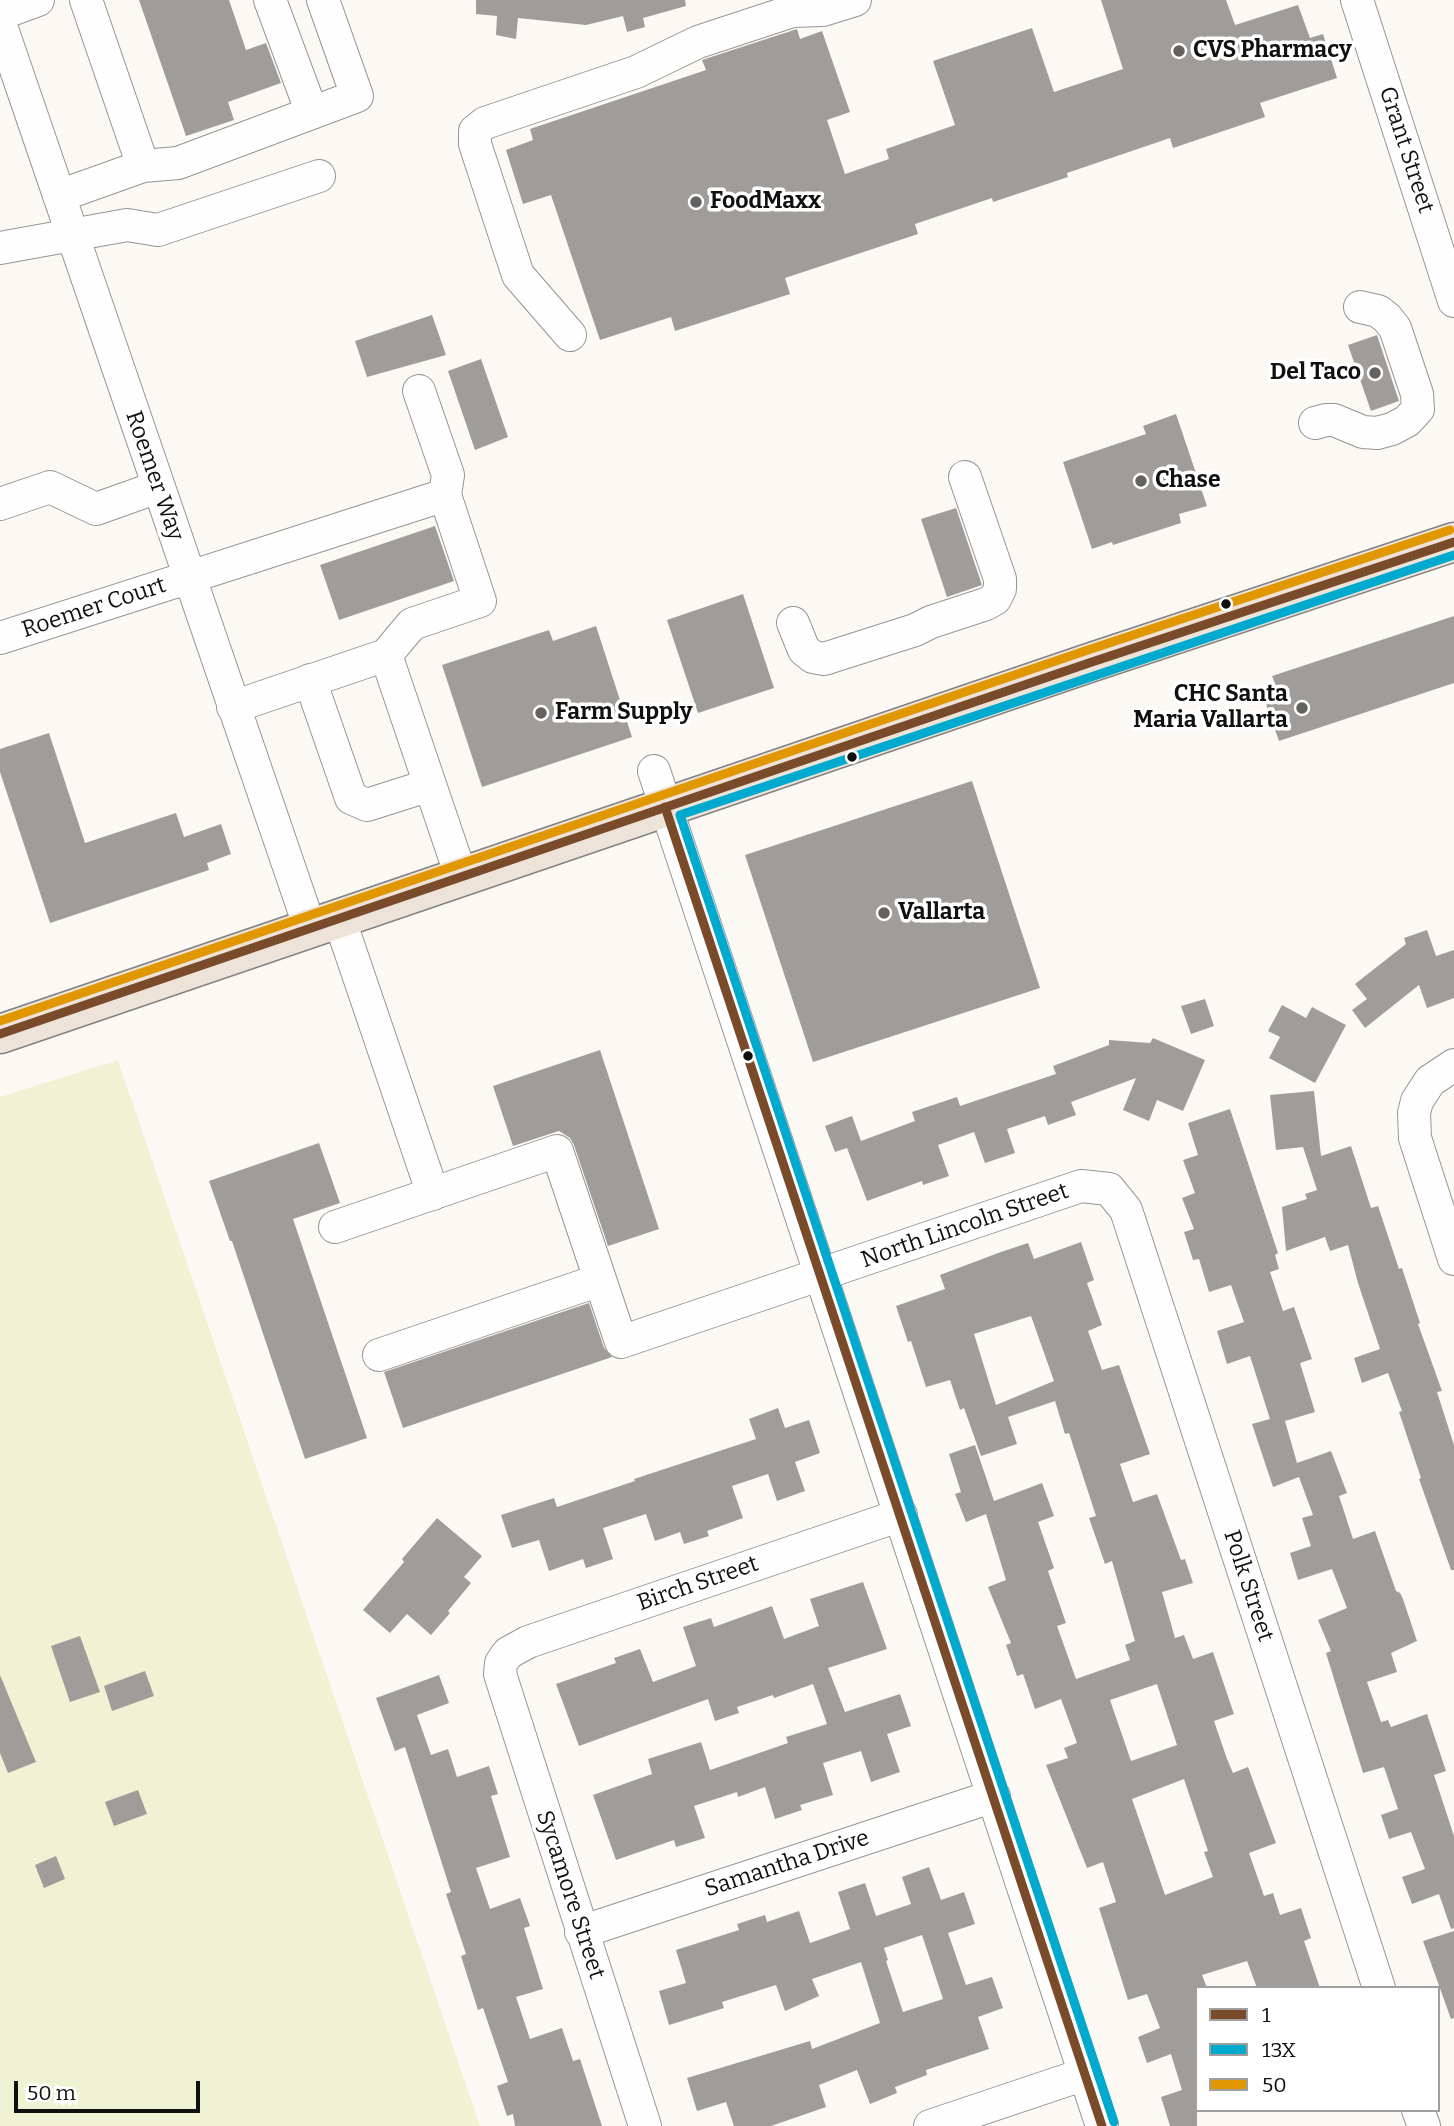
<!DOCTYPE html>
<style>
body{margin:0}
#map{position:relative;width:1454px;height:2126px;overflow:hidden;background:#fcf9f5;font-family:Bitter,serif}
canvas{display:block}
.legend{position:absolute;left:1195px;top:1986px;width:245px;height:126px;box-sizing:border-box;background:#fff;border:2px solid #9f9f9f;margin:0;padding:9px 12px;list-style:none;font-size:21px;color:#101010}
.legend li{display:flex;align-items:center;gap:14px;height:35px}
.legend b{width:35px;border:2px solid #9f9f9f}
.scale{position:absolute;left:14px;top:2081px;width:186px;height:32px;box-sizing:border-box;border:4px solid #101010;border-top:0;padding-left:9px;font-size:21px;line-height:24px;white-space:nowrap;color:#101010;-webkit-text-stroke:5px #fff;paint-order:stroke}
</style>
<div id="map">
<canvas width="1454" height="2126"></canvas>
<ul class="legend">
<li><b style="height:9px;background:#7a4b2a"></b>1</li>
<li><b style="height:9px;background:#00a9ce"></b>13X</li>
<li><b style="height:9px;background:#e09702"></b>50</li>
</ul>
<div class="scale">50 m</div>
</div>
<script>
const ctx = document.querySelector('canvas').getContext('2d');
ctx.lineJoin = 'round';
function fill(path, color) { ctx.fillStyle = color; ctx.fill(path, 'evenodd'); }
const poly = rows => new Path2D(rows.map(r => 'M' + r).join(''));
function strokePath(path, color, width, dash) { ctx.strokeStyle = color; ctx.lineWidth = width; ctx.lineCap = dash ? 'butt' : 'round'; ctx.setLineDash(dash || []); ctx.stroke(path); }
function write(font, color, halo, rows, align = 'center') {
  ctx.font = font + ' Bitter,serif'; ctx.lineWidth = 7; ctx.setLineDash([]); ctx.textBaseline = 'middle'; ctx.strokeStyle = halo; ctx.fillStyle = color; for (const [text, x, y, turn = 0] of rows) {
    ctx.save(); ctx.translate(x, y); ctx.rotate((+turn || 0) * Math.PI / 180); ctx.textAlign = isNaN(turn) ? turn : align; if (halo) ctx.strokeText(text, 0, 0); ctx.fillText(text, 0, 0); ctx.restore();
  }
}
const green = poly([
 [118,1060,480,2126,0,2126,0,1097]
]);
const building = poly([
 [139,0,229,0,246,50,266,43,281,83,228,102,234,120,186,136],
 [476,0,685,0,686,6,643,18,645,27,627,32,623,16,586,25,518,18,516,39,496,35,497,16,476,14],
 [1101,0,1226,0,1235,25,1298,5,1310,38,1323,34,1337,78,1260,103,1265,117,1173,148,1170,138,1067,173,1068,177,993,202,992,198,915,224,918,234,785,278,790,294,675,331,671,317,600,340,551,195,523,204,506,150,533,140,530,129,706,70,702,60,705,59,797,29,800,39,822,31,850,112,827,120,845,174,889,159,886,149,955,125,933,61,1032,28,1054,92,1123,69],
 [432,315,446,355,367,377,355,341],
 [1377,335,1399,401,1371,411,1348,345],
 [481,359,508,437,475,450,448,371],
 [1176,414,1207,506,1179,514,1181,523,1113,545,1112,542,1092,549,1063,462,1146,434,1143,426],
 [956,508,982,585,947,597,921,519],
 [435,526,454,581,339,620,320,565],
 [743,594,774,688,698,713,667,620],
 [1454,616,1454,683,1279,741,1263,696,1278,691,1272,676],
 [596,626,632,737,482,787,442,665,549,630,553,641],
 [49,733,85,843,176,813,184,837,221,824,231,854,207,863,209,870,50,923,0,772,0,749],
 [972,781,1040,988,813,1062,745,855],
 [1427,930,1436,956,1454,950,1454,998,1427,1008,1419,985,1365,1028,1352,1010,1367,999,1355,984,1406,944,1404,938],
 [1205,999,1214,1026,1191,1034,1181,1006],
 [1282,1005,1306,1018,1312,1007,1346,1025,1315,1083,1269,1058,1280,1037,1268,1031],
 [1153,1038,1205,1060,1183,1111,1157,1100,1149,1121,1123,1110,1136,1078,1071,1102,1076,1115,1048,1125,1045,1116,1007,1129,1015,1153,985,1163,974,1132,938,1145,949,1176,923,1185,922,1181,867,1201,847,1148,835,1152,825,1126,852,1116,861,1141,915,1121,912,1112,957,1097,960,1106,1056,1074,1053,1066,1109,1045,1109,1040,1150,1043],
 [600,1050,659,1229,608,1246,574,1145,570,1138,559,1131,513,1146,493,1086],
 [1314,1091,1321,1156,1351,1146,1371,1208,1378,1206,1399,1269,1402,1268,1420,1323,1418,1324,1442,1391,1437,1392,1454,1445,1454,1570,1451,1570,1419,1479,1421,1478,1399,1412,1402,1411,1388,1373,1362,1383,1354,1358,1380,1349,1358,1283,1348,1245,1330,1251,1325,1237,1286,1251,1282,1207,1307,1199,1305,1194,1317,1190,1303,1147,1276,1150,1270,1095],
 [1230,1109,1278,1253,1275,1255,1279,1269,1270,1272,1283,1311,1294,1307,1312,1359,1300,1363,1315,1412,1285,1421,1297,1463,1331,1451,1347,1493,1339,1496,1353,1539,1375,1531,1396,1591,1400,1593,1403,1599,1417,1641,1391,1653,1397,1672,1367,1682,1381,1722,1388,1720,1391,1727,1427,1714,1446,1771,1434,1775,1454,1836,1454,1928,1451,1929,1439,1894,1412,1904,1402,1877,1425,1869,1411,1832,1389,1839,1381,1815,1398,1809,1384,1767,1363,1773,1326,1653,1331,1651,1318,1620,1347,1608,1332,1569,1298,1580,1290,1553,1311,1546,1302,1518,1313,1515,1299,1477,1273,1487,1252,1424,1270,1419,1250,1356,1227,1364,1217,1331,1244,1322,1231,1285,1209,1292,1199,1259,1193,1260,1184,1232,1194,1229,1182,1198,1195,1193,1183,1160,1198,1155,1188,1123],
 [319,1143,340,1203,293,1219,367,1438,305,1459,232,1241,230,1241,209,1181],
 [1081,1242,1094,1280,1087,1283,1102,1325,1088,1331,1102,1370,1119,1365,1150,1454,1120,1464,1133,1502,1157,1494,1181,1560,1185,1559,1193,1583,1162,1592,1175,1638,1184,1635,1193,1659,1213,1652,1234,1714,1214,1721,1227,1759,1233,1773,1248,1767,1276,1843,1249,1853,1264,1896,1273,1893,1280,1915,1301,1908,1311,1938,1304,1941,1320,1988,1257,1988,1247,1961,1202,1975,1207,1988,1197,1988,1197,2126,1170,2126,1161,2097,1182,2090,1171,2054,1147,2063,1138,2037,1160,2028,1147,1994,1128,2000,1099,1908,1116,1902,1103,1862,1087,1868,1046,1765,1068,1758,1064,1748,1077,1743,1061,1699,1035,1709,1023,1674,1017,1676,1006,1645,1011,1643,988,1587,1006,1580,986,1514,966,1522,955,1494,961,1492,949,1454,975,1445,994,1501,1042,1483,1054,1516,1038,1522,1054,1568,1048,1571,1066,1623,1057,1626,1076,1679,1130,1660,1125,1645,1135,1641,1112,1561,1105,1564,1089,1518,1096,1516,1069,1433,1065,1434,1055,1401,1008,1417,1017,1444,981,1456,964,1408,960,1410,950,1380,926,1387,911,1341,908,1342,896,1306,945,1289,940,1275,998,1253,1028,1243,1034,1259],
 [1031,1316,1054,1381,996,1405,974,1334],
 [1157,1684,1177,1745,1131,1761,1110,1700],
 [1184,1779,1208,1851,1204,1852,1213,1877,1165,1895,1132,1799],
 [589,1303,604,1348,612,1357,403,1428,384,1372],
 [778,1408,785,1428,809,1420,820,1453,795,1462,805,1491,777,1501,768,1474,732,1486,743,1518,707,1531,709,1536,684,1544,680,1532,655,1541,646,1514,603,1528,613,1559,586,1568,583,1559,549,1571,539,1540,512,1548,501,1515,554,1498,557,1507,635,1481,634,1479,756,1439,749,1419],
 [437,1518,482,1556,464,1577,471,1583,448,1611,450,1613,431,1635,407,1614,390,1633,363,1610,404,1562,402,1559],
 [863,1582,887,1649,828,1668,845,1712,900,1694,911,1726,887,1734,900,1772,871,1782,861,1751,823,1763,833,1795,800,1805,802,1810,775,1819,765,1787,738,1797,737,1792,694,1806,705,1838,676,1847,674,1840,616,1860,593,1795,652,1774,648,1759,701,1742,710,1770,788,1743,786,1737,827,1724,813,1684,774,1698,773,1695,737,1707,739,1713,715,1721,708,1699,579,1746,556,1684,616,1663,614,1658,640,1649,653,1682,696,1666,683,1627,711,1618,714,1627,772,1606,784,1639,819,1626,810,1599],
 [80,1636,100,1692,70,1702,51,1646],
 [145,1671,154,1696,112,1711,104,1686],
 [0,1675,36,1762,8,1773,0,1753],
 [439,1675,449,1703,417,1715,431,1755,448,1749,457,1777,489,1766,498,1794,491,1796,510,1857,476,1868,490,1909,520,1898,530,1926,524,1928,543,1989,516,1997,530,2039,562,2028,573,2061,580,2059,602,2126,515,2126,513,2114,507,2116,497,2086,508,2082,483,2008,478,2010,461,1956,466,1954,446,1894,451,1892,405,1747,395,1751,376,1698],
 [138,1790,147,1814,114,1826,105,1802],
 [56,1856,65,1879,44,1888,35,1865],
 [929,1867,941,1900,964,1892,975,1924,948,1933,966,1985,992,1977,1003,2008,978,2017,989,2049,926,2070,927,2075,895,2087,897,2093,870,2104,857,2070,819,2085,826,2107,771,2126,734,2126,726,2102,697,2111,687,2078,810,2041,812,2049,880,2023,861,1962,812,1979,819,1996,785,2011,776,1985,722,2002,724,2008,669,2025,659,1991,686,1983,676,1950,739,1930,737,1924,765,1915,767,1922,799,1911,810,1943,850,1929,838,1892,865,1883,876,1916,911,1904,902,1877],
 [922,1935,943,1999,903,2012,886,1961,888,1960,884,1948],
 [1454,1931,1454,2018,1451,2019,1423,1941]
]);
const minor = poly([
 [270,0,312,113],
 [1357,0,1454,301],
 [0,14,38,0],
 [0,23,310,928],
 [143,166,178,163,357,96,323,0],
 [59,196,143,166,86,0],
 [0,248,127,225,158,230,319,176],
 [570,335,518,275,475,144,475,131,485,123,636,72,698,42,792,11,823,10,855,0],
 [1315,423,1326,420,1334,420,1363,432,1377,433,1392,429,1407,421,1418,409,1417,394,1395,328,1387,318,1378,311,1360,307],
 [0,504,50,487,96,509,158,487],
 [793,623,804,650,813,657,824,659,915,630,931,622,986,604,995,599,1000,589,1000,579,965,477],
 [0,638,445,495],
 [386,655,461,876],
 [310,680,351,798,367,805,430,785],
 [233,707,386,655,412,624,480,601,445,495,448,475,419,391],
 [654,771,1102,2126],
 [339,918,433,1194],
 [1454,1065,1430,1081,1417,1101,1414,1113,1415,1138,1454,1259],
 [335,1227,557,1151,621,1342,1081,1186,1109,1189,1126,1210,1379,1988],
 [379,1355,600,1280],
 [581,1932,994,1796],
 [1418,2110,1424,2126],
 [645,2126,500,1674,501,1663,508,1653,528,1642,901,1515],
 [930,2126,1085,2074]
]);
const major = poly([
 [0,1034,1089,663,1454,542]
]);
const bus1 = poly([
 [665,807,1102,2126],
 [0,1034,1089,663,1454,542]
]);
const bus2 = poly([
 [1114,2122,680,815,1454,555]
]);
const bus3 = poly([
 [0,1021,1085,651,1450,530]
]);
const markers = [
 [1179,51,7,"#636260"],
 [696,202,7,"#636260"],
 [1375,373,7,"#636260"],
 [1141,481,7,"#636260"],
 [1226,604,6,"#101010"],
 [1302,708,7,"#636260"],
 [541,713,7,"#636260"],
 [852,757,6,"#101010"],
 [884,913,7,"#636260"],
 [748,1056,6,"#101010"]
];
const poiNames = [
 ["CVS Pharmacy",1193,51],
 ["FoodMaxx",710,202],
 ["Del Taco",1361,373,"right"],
 ["Chase",1155,481],
 ["CHC Santa",1288,695,"right"],
 ["Maria Vallarta",1288,721,"right"],
 ["Farm Supply",555,713],
 ["Vallarta",898,913]
];
const streetNames = [
 ["Grant Street",1406,150,72],
 ["Roemer Way",154,476,71],
 ["Roemer Court",94,608,-18],
 ["North Lincoln Street",965,1226,-19],
 ["Birch Street",698,1584,-19],
 ["Polk Street",1248,1586,72],
 ["Samantha Drive",787,1864,-18],
 ["Sycamore Street",570,1895,72]
];
fill(green, '#eff3d3');
fill(building, '#a09c9a');
strokePath(minor, '#969593', 34);
strokePath(major, '#848280', 41);
strokePath(minor, '#fffefe', 32);
strokePath(major, '#eee3d9', 38);
strokePath(bus1, '#7a4b2a', 9);
strokePath(bus2, '#00a9ce', 9);
strokePath(bus3, '#e09702', 9);
for (const [x, y, r, color] of markers) { const dot = new Path2D(); dot.arc(x, y, r, 0, 2 * Math.PI); ctx.fillStyle = color; ctx.fill(dot); strokePath(dot, '#fff', 2.5); }
write('bold 23px', '#101010', '#fff', poiNames, 'left');
write('23px', '#101010', '#fff', streetNames);
</script>
